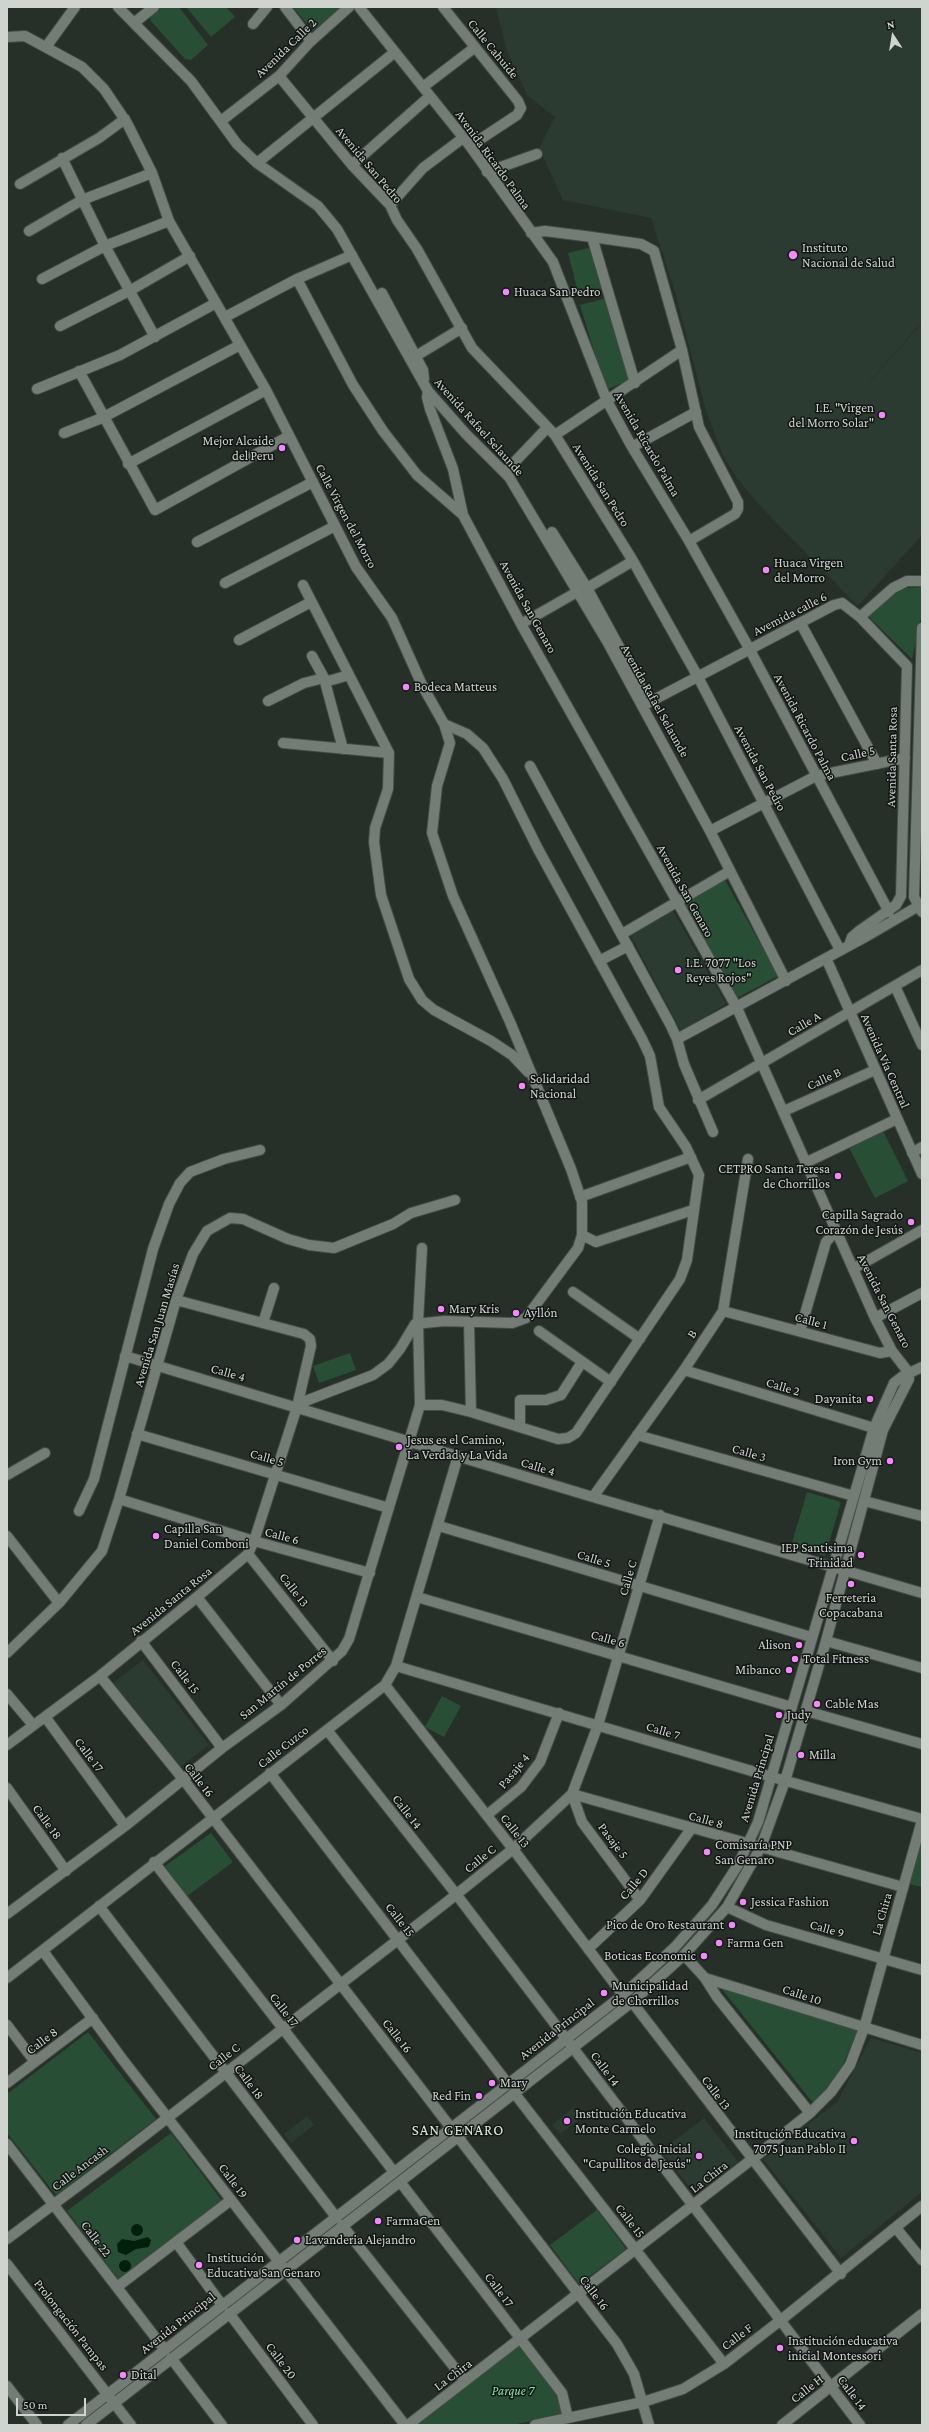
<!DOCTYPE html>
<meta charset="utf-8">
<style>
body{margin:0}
#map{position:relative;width:929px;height:2432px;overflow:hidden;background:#262f28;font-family:"Crimson Pro",serif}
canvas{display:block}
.frame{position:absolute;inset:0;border:8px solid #cfd4d0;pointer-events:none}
.north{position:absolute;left:873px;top:16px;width:40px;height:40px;-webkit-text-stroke:3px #111513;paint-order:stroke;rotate:348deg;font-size:11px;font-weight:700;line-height:16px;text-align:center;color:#cfd4d0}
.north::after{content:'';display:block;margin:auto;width:14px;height:18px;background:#cfd4d0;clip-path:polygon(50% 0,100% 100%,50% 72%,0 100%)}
.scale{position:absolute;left:16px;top:2398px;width:70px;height:18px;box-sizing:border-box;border:2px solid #cfd4d0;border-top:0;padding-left:5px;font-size:12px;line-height:14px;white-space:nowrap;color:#cfd4d0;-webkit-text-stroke:3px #111513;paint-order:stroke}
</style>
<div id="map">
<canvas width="929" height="2432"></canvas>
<div class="frame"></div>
<div class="north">N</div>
<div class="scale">50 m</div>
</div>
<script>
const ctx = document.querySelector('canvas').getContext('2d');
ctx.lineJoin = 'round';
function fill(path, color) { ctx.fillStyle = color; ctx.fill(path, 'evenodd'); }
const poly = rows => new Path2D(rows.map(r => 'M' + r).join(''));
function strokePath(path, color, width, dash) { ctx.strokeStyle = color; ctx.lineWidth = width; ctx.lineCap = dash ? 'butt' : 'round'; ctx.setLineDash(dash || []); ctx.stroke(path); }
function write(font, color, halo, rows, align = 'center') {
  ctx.font = font + ' "Crimson Pro",serif'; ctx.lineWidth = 3; ctx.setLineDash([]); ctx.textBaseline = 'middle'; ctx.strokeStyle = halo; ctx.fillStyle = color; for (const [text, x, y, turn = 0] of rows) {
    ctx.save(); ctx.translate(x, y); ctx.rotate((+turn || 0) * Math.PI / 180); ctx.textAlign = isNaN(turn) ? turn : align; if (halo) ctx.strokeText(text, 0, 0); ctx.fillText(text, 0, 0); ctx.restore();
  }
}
const built = poly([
 [496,7,922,7,922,322,819,439,922,323,922,535,858,606,760,506,737,478,723,456,706,411,675,292,651,218,563,200,539,148,555,117,527,95,507,51],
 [673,911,726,1004,681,1031,631,936],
 [143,1660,209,1745,180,1767,113,1683],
 [871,2038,922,2053,922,2192,841,2258,763,2159,837,2102],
 [574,2107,582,2117,560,2134,552,2125],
 [307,2116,314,2125,291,2143,284,2134],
 [704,2118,738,2162,695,2194,661,2151]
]);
const green = poly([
 [162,7,179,7,208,45,191,60,185,59,150,20,151,16],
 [186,7,226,7,235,17,211,37],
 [293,7,342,7,313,31],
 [592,247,603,289,579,296,568,253],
 [607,298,631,379,606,390,580,305],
 [922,587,922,612,912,659,868,616,890,595,905,588],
 [725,880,778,976,737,998,684,903],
 [883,1131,908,1181,875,1198,849,1148],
 [350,1353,356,1370,319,1383,313,1366],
 [807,1492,841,1502,825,1556,791,1546],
 [442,1696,461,1706,444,1737,425,1727],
 [211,1833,233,1862,187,1896,165,1866],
 [922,1838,922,1887,909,1884],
 [721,1988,858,2030,837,2078,814,2104],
 [88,2032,156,2119,56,2195,7,2133,7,2094],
 [171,2133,223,2202,119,2280,67,2211],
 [597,2210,626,2249,579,2284,550,2245],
 [519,2344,560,2400,562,2414,512,2425,418,2425,418,2423]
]);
const water = poly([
 '131 2230a6 6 0 1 1 12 0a6 6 0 1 1-12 0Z',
 [148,2237,151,2240,149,2247,136,2249,126,2255,118,2252,117,2244,122,2239,134,2241],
 '119 2266a6 6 0 1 1 12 0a6 6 0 1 1-12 0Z'
]);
const minor = poly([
 [118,7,191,81,237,144,257,163,318,206,337,229,428,391,466,434,509,477,608,643,710,831,786,981],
 [285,7,311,41],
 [359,7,470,146,553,262,607,401,632,447,689,541,750,650,889,912],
 [443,7,518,101,521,108,517,115,470,146],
 [134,23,154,7],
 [253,24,267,7],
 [7,37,25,36,82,67,104,89,127,123,152,173,169,221,266,390,356,567,392,618,422,685,444,724,450,743,437,786,432,833,453,896,510,1022,571,1169,582,1202,582,1235,578,1248,526,1318,512,1323,444,1321,415,1324,400,1349,388,1364,373,1375,308,1400,297,1407],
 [46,47,75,7],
 [279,76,352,165,390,205,397,220,417,249,472,348,555,435,633,561,698,677,840,950],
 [423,87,474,48],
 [221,121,279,76,310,42,349,7],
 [62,158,105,246,155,337],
 [257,163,395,52],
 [352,165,430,96],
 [487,172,537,154],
 [20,184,99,138,125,119],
 [390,205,423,168,463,138],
 [29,231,82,200,152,173],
 [531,233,545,231,592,237,641,244,654,251,682,350,699,427,738,502,738,509,735,514,689,541],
 [592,237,635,383],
 [42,279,105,246,169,221],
 [297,279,353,385,383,431,417,475,463,515],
 [382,293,423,370,424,379],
 [225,317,297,279,352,255],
 [60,326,131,290,190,256],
 [416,356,462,328],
 [79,371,155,510,289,436],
 [37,389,120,355,216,303],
 [428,391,427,397,430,409,453,469,463,515,521,624,737,1008,875,1318,892,1351,909,1373],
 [64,433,102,418,240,345],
 [555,435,682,350],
 [632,447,696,412],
 [128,464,266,390],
 [505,472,547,428],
 [552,532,587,588,641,687,642,694,639,700],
 [197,542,313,482],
 [225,583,335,526],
 [303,585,389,753,388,789,375,828,374,842,381,895,409,979,422,1000,434,1010,491,1041,512,1055,528,1072],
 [587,588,633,561],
 [860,617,893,588,907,581,922,581],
 [521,624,577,592],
 [801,624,877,764],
 [922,628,914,897,922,912],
 [239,640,311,602],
 [312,656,324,678,343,749],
 [325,682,349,675],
 [268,701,304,683,324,678],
 [642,706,834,605,842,603,860,617,907,666,901,896,896,905,859,931,852,937,849,945],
 [283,743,389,753],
 [530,766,670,1024,677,1039,684,1064,713,1132],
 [710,831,816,776,905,758],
 [622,934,730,871],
 [826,958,922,1174],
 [599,961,628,946],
 [895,986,922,1045],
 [677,1039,867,936,922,904],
 [698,1100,922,970],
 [784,1111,875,1070],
 [912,1153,922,1147],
 [805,1163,897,1119],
 [580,1197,691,1157],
 [582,1235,596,1242,693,1210],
 [853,1269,922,1230],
 [573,1292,640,1339],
 [723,1311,880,1353,892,1351],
 [875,1318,922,1293],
 [469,1322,471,1412],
 [263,1323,274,1288],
 [539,1331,611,1382],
 [800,1331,826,1242,835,1232],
 [125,1356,593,1497,922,1593],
 [684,1370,874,1428],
 [420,1405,442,1405,471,1412,558,1439,568,1438,576,1433,680,1279,687,1260,699,1175,686,1147,659,1107,650,1056,642,1039,538,849,503,779,483,748,467,734,444,724],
 [520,1427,520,1400,546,1400,561,1395,582,1362],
 [137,1434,389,1508],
 [637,1435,854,1496],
 [7,1475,45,1453],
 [593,1497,684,1370,723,1311,748,1159],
 [119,1499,254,1541,370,1573],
 [864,1501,922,1516],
 [79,1511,94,1479,153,1249,169,1204,180,1183,190,1172,224,1159,260,1150],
 [439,1526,811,1637],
 [7,1536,59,1603],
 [248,1554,333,1661],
 [197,1597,281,1705],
 [417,1597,792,1707],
 [141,1641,222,1748],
 [826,1641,922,1668],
 [7,1653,59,1603,102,1551,119,1499,176,1300,193,1254,207,1231,230,1218,243,1219,288,1239,309,1245,334,1248,393,1224,411,1213,455,1200],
 [396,1666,772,1777,922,1819],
 [100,1676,183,1779,617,2344,634,2374,649,2425],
 [385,1685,513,1849,623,1995],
 [7,1694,33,1725],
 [806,1711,922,1744],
 [46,1718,125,1826],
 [327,1730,456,1894,860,2425],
 [7,1745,100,1676,197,1597,248,1554,254,1541,297,1407,311,1346,310,1339,304,1334,176,1300],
 [270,1773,508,2084],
 [7,1788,66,1871],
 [572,1794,903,1887],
 [572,1794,582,1822,640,1900],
 [487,1815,521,1787,540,1762,559,1713],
 [154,1862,394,2172],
 [99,1906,336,2217],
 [727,1907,766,1925,922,1970],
 [7,1914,125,1826,222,1748,281,1705,342,1651,349,1639,420,1405,418,1322,422,1248],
 [588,1949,640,1900,691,1829],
 [43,1951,123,2060,405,2425],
 [684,1955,705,1978,922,2045],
 [7,1978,385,1685,396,1666,458,1456],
 [705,1978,717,1997,810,2113],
 [632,2002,841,2274],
 [7,2025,35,2062],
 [7,2083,93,2018],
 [515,2094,724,2364],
 [7,2144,165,2350],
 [401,2183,562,2393,568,2418],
 [342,2225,465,2381],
 [896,2228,922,2260],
 [7,2239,113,2160,443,1905,513,1849,572,1794,598,1725,660,1515],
 [176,2242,222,2305],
 [7,2264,131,2425],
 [117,2287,231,2200],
 [229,2313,313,2425],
 [171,2358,222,2425],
 [7,2386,37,2425],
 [68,2425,623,1995,675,1947,712,1905,738,1865,758,1822,874,1428,894,1383,903,1376,922,1367],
 [86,2425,632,2002,684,1955,727,1907,761,1847,785,1781,826,1641,883,1430,909,1379,909,1373],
 [408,2425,751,2160,810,2113,831,2092,850,2065,864,2028,922,1820],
 [535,2425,643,2402,683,2389,724,2364,781,2320,922,2206],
 [782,2425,922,2314]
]);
const markers = [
 [793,255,5,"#f08bf6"],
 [506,292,4,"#f08bf6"],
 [882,415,4,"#f08bf6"],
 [282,448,4,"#f08bf6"],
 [766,570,4,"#f08bf6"],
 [406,687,4,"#f08bf6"],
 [678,970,4,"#f08bf6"],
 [522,1086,4,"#f08bf6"],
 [838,1176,4,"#f08bf6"],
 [911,1222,4,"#f08bf6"],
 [441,1309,4,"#f08bf6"],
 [516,1313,4,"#f08bf6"],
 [870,1399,4,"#f08bf6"],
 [399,1447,4,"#f08bf6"],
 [890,1461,4,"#f08bf6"],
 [156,1536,4,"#f08bf6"],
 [861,1555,4,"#f08bf6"],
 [851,1584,4,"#f08bf6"],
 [799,1645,4,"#f08bf6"],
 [795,1659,4,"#f08bf6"],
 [789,1670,4,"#f08bf6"],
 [817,1704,4,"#f08bf6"],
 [779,1715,4,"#f08bf6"],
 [801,1755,4,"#f08bf6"],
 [707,1852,4,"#f08bf6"],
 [743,1902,4,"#f08bf6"],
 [732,1925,4,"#f08bf6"],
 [719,1943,4,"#f08bf6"],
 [704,1956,4,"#f08bf6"],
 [604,1993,4,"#f08bf6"],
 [492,2083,4,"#f08bf6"],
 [479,2096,4,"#f08bf6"],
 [567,2121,4,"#f08bf6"],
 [854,2141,4,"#f08bf6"],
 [699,2156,4,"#f08bf6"],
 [378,2221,4,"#f08bf6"],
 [297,2240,4,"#f08bf6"],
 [199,2265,4,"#f08bf6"],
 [780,2348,4,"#f08bf6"],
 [123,2375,4,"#f08bf6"]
];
const streetNames = [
 ["Avenida Calle 2",286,48,-44],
 ["Calle Cahuide",493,49,51],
 ["Avenida Ricardo Palma",493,160,54],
 ["Avenida San Pedro",369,165,50],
 ["Avenida Rafael Selaunde",479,427,48],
 ["Avenida Ricardo Palma",647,444,60],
 ["Avenida San Pedro",601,485,58],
 ["Calle Virgen del Morro",346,516,62],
 ["Avenida San Genaro",528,607,61],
 ["Avemida calle 6",790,614,-27],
 ["Avenida Rafael Selaunde",655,701,61],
 ["Avenida Ricardo Palma",805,727,62],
 ["Calle 5",858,754,-12],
 ["Avenida Santa Rosa",892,757,-89],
 ["Avenida San Pedro",760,768,62],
 ["Avenida San Genaro",685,891,61],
 ["Calle A",804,1024,-30],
 ["Avenida Vía Central",885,1061,66],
 ["Calle B",824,1079,-25],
 ["Avenida San Genaro",884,1301,63],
 ["Calle 1",811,1321,15],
 ["Avenida San Juan Masías",157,1325,-73],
 ["B",692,1334,-57],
 ["Calle 4",228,1373,16],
 ["Calle 2",783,1387,17],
 ["Calle 3",749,1453,16],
 ["Calle 5",267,1458,16],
 ["Calle 4",538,1467,17],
 ["Calle 6",282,1536,15],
 ["Calle 5",594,1559,17],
 ["Calle C",628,1578,-74],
 ["Calle 13",294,1590,52],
 ["Avenida Santa Rosa",171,1601,-39],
 ["Calle 6",608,1639,16],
 ["Calle 15",185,1677,53],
 ["San Martín de Porres",283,1683,-39],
 ["Calle 7",663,1731,17],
 ["Calle Cuzco",283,1747,-38],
 ["Calle 17",89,1755,53],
 ["Pasaje 4",514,1771,-50],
 ["Avenida Principal",757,1778,-73],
 ["Calle 16",199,1780,52],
 ["Calle 14",407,1812,52],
 ["Calle 8",706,1820,16],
 ["Calle 18",47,1822,54],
 ["Calle 13",515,1831,52],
 ["Pasaje 5",613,1841,53],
 ["Calle C",480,1859,-39],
 ["Calle D",634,1884,-50],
 ["La Chira",882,1914,-74],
 ["Calle 15",400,1920,52],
 ["Calle 9",827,1929,16],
 ["Calle 10",802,1995,18],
 ["Calle 17",284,2010,52],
 ["Avenida Principal",557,2029,-38],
 ["Calle 16",397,2036,52],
 ["Calle 8",42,2041,-37],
 ["Calle C",224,2057,-38],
 ["Calle 14",605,2069,53],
 ["Calle 18",249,2082,53],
 ["Calle 13",716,2093,53],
 ["Calle Ancash",80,2168,-37],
 ["La Chira",709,2177,-38],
 ["Calle 19",233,2181,53],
 ["Calle 15",630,2221,52],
 ["Calle 22",96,2239,53],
 ["Calle 17",499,2290,53],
 ["Calle 16",594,2293,53],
 ["Avenida Principal",178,2323,-38],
 ["Prolongación Pampas",71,2325,52],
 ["Calle F",737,2337,-37],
 ["Calle 20",281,2361,53],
 ["La Chira",453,2375,-37],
 ["Calle H",807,2389,-38],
 ["Calle 14",852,2393,53]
];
const poiNames = [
 ["Instituto",802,248],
 ["Nacional de Salud",802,263],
 ["Huaca San Pedro",514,292],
 ["I.E. \"Virgen",874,408,"right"],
 ["del Morro Solar\"",874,423,"right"],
 ["Mejor Alcaide",274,441,"right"],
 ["del Peru",274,456,"right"],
 ["Huaca Virgen",774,563],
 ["del Morro",774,578],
 ["Bodeca Matteus",414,687],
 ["I.E. 7077 \"Los",686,963],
 ["Reyes Rojos\"",686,978],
 ["Solidaridad",530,1079],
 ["Nacional",530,1094],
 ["CETPRO Santa Teresa",830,1169,"right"],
 ["de Chorrillos",830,1184,"right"],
 ["Capilla Sagrado",903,1215,"right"],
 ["Corazón de Jesús",903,1230,"right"],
 ["Mary Kris",449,1309],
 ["Ayllón",524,1313],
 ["Dayanita",862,1399,"right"],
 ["Jesus es el Camino,",407,1440],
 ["La Verdad y La Vida",407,1455],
 ["Iron Gym",882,1461,"right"],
 ["Capilla San",164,1529],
 ["Daniel Comboni",164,1544],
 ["IEP Santisima",853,1548,"right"],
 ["Trinidad",853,1563,"right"],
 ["Ferreteria",851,1598,"center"],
 ["Copacabana",851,1613,"center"],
 ["Alison",791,1645,"right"],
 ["Total Fitness",803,1659],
 ["Mibanco",781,1670,"right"],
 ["Cable Mas",825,1704],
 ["Judy",787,1715],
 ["Milla",809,1755],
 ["Comisaría PNP",715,1845],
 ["San Genaro",715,1860],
 ["Jessica Fashion",751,1902],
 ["Pico de Oro Restaurant",724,1925,"right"],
 ["Farma Gen",727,1943],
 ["Boticas Economic",696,1956,"right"],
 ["Municipalidad",612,1986],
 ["de Chorrillos",612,2001],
 ["Mary",500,2083],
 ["Red Fin",471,2096,"right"],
 ["Institución Educativa",575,2114],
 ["Monte Carmelo",575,2129],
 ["Institución Educativa",846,2134,"right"],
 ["7075 Juan Pablo II",846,2149,"right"],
 ["Colegio Inicial",691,2149,"right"],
 ["\"Capullitos de Jesús\"",691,2164,"right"],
 ["FarmaGen",386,2221],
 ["Lavanderia Alejandro",305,2240],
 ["Institución",207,2258],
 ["Educativa San Genaro",207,2273],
 ["Institución educativa",788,2341],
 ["inicial Montessori",788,2356],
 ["Dital",131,2375]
];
const parkNames = [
 ["Parque 7",513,2391]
];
const quarterNames = [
 ["SAN GENARO",458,2130]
];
fill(built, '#2c3b31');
fill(green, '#284f35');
fill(water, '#00200c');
strokePath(minor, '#444c46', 12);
strokePath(minor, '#737d75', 10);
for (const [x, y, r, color] of markers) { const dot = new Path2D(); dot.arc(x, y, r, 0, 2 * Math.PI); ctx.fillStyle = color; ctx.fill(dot); strokePath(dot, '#111513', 1.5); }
write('13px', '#cfd4d0', '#111513', streetNames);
write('13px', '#cfd4d0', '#111513', poiNames, 'left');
write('italic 13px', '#84e1a3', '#111513', parkNames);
ctx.letterSpacing = '1px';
write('15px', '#dce7de', '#111513', quarterNames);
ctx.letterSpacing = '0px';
</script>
